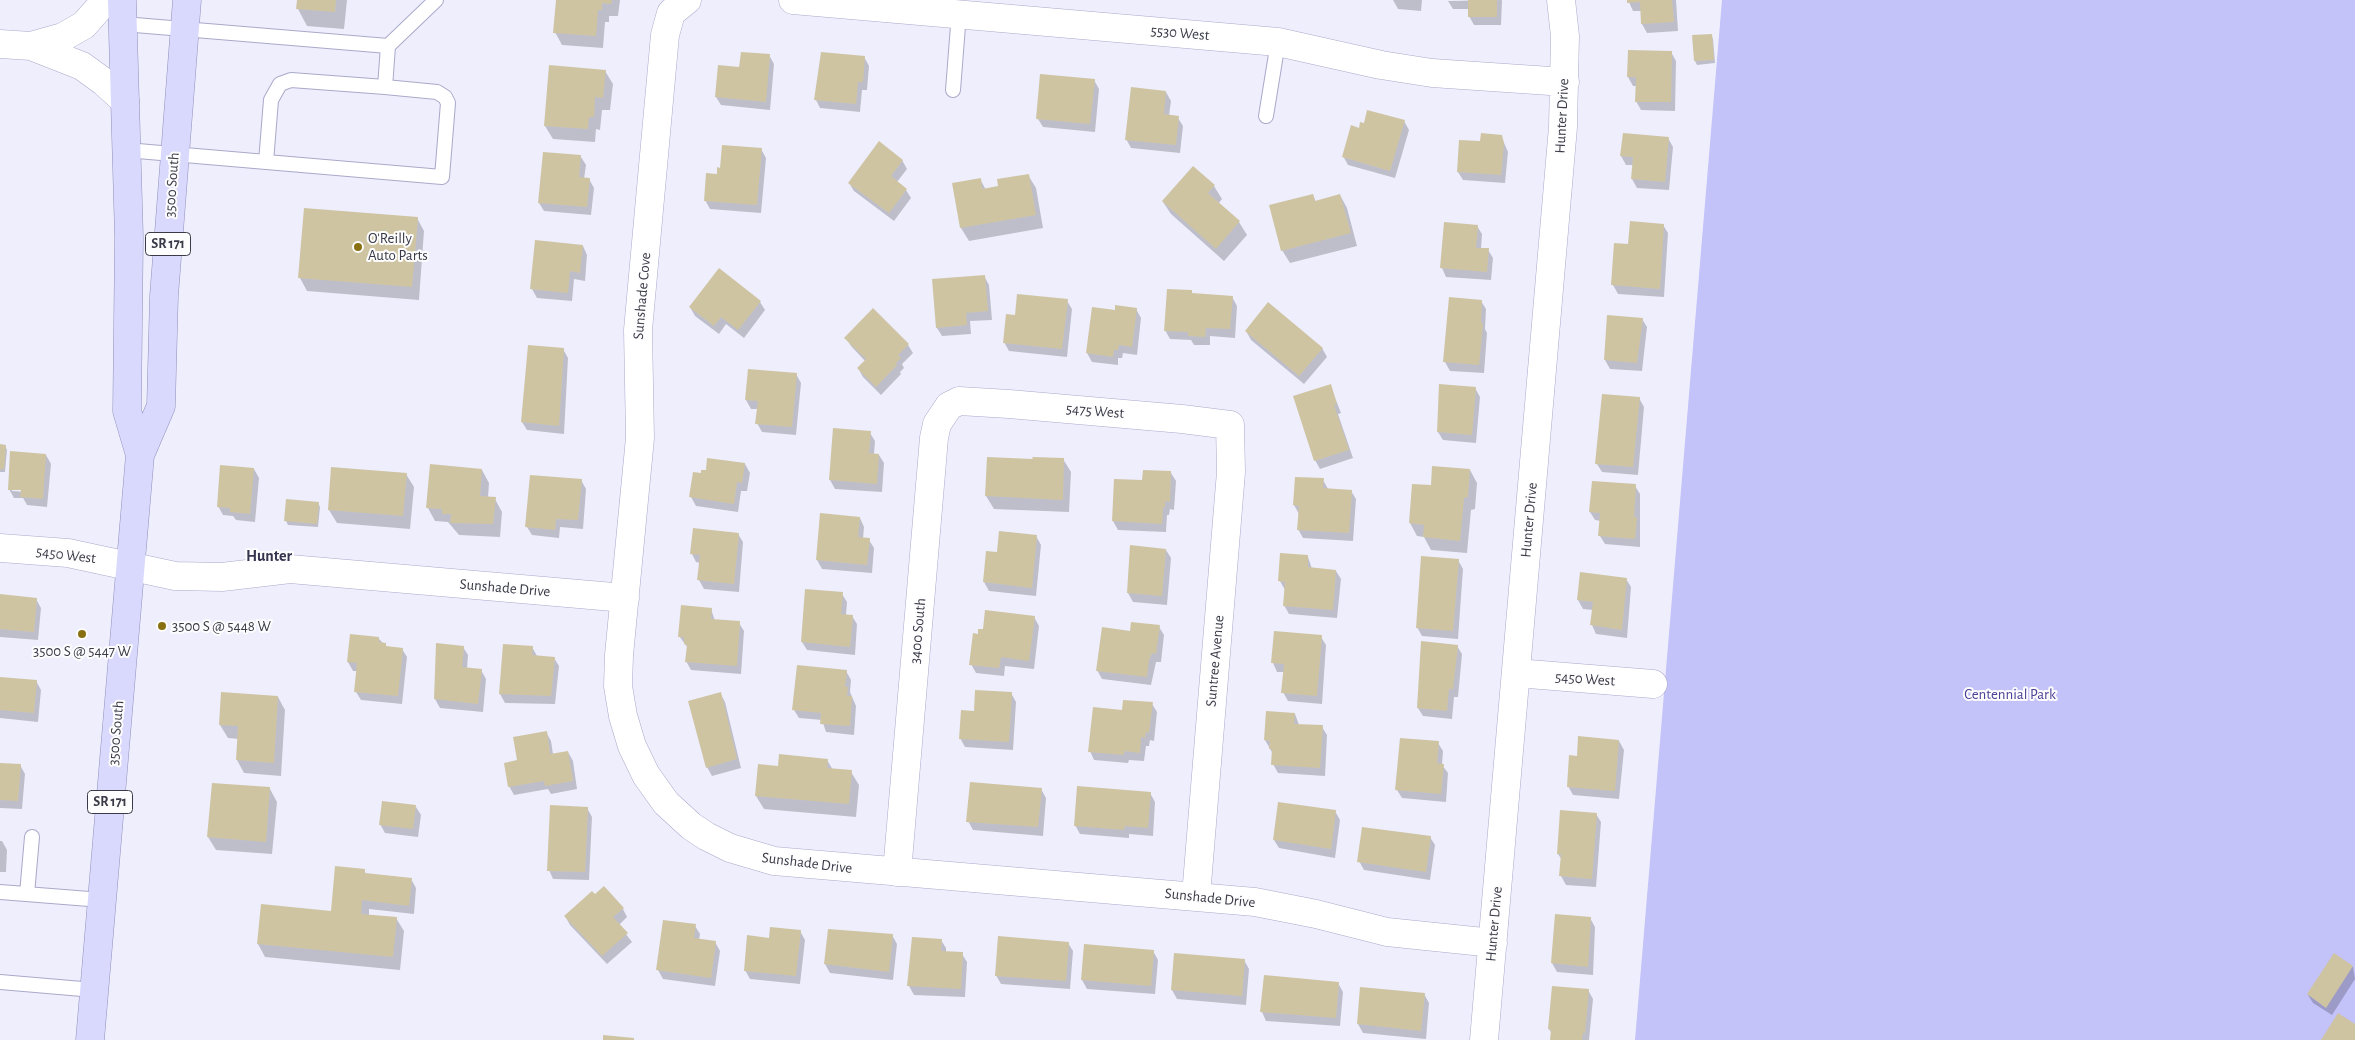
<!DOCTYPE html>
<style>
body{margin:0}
canvas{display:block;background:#eeeefd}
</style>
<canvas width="2355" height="1040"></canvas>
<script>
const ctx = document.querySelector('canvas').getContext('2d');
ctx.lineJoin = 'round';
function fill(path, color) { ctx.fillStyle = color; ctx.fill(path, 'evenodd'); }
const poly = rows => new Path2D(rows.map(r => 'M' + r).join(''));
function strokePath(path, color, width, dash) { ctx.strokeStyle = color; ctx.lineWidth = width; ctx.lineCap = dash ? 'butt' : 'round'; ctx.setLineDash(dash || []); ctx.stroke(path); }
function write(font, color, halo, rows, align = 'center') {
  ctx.font = font + ' "Alegreya Sans",sans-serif'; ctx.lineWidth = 4; ctx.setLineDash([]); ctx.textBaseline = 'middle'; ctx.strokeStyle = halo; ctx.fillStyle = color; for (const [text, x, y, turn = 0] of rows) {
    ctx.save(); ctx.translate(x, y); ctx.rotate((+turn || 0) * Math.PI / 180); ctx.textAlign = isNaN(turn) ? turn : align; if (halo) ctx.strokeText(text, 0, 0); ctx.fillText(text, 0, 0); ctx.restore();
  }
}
const green = poly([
 [1722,0,2355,0,2355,1040,1635,1040]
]);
const shadow = poly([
 [298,0,347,0,344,29,307,26,298,9],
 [557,0,620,0,618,16,609,16,609,22,605,22,603,48,562,45,555,32],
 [1393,0,1422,0,1421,11,1398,9],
 [1502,0,1501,25,1474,25,1469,16,1469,9,1453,9,1448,1],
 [1628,0,1676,0,1678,31,1647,33,1642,24,1642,11,1633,11],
 [1711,35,1713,39,1715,63,1697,65,1695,61,1693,36],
 [1671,52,1676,61,1675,111,1641,110,1636,101,1637,86,1633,86,1628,77],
 [769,55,774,64,770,110,721,105,716,97,740,69],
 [864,57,869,66,867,90,862,90,860,112,820,108,816,100],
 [605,71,613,84,610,110,602,110,600,130,596,129,595,142,553,139,545,126],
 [1094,80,1099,89,1095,132,1043,127,1038,119],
 [1166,92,1171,101,1169,116,1178,118,1183,126,1180,153,1131,148,1126,139],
 [1404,121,1409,130,1395,178,1348,165,1343,156,1359,129],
 [1501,136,1508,152,1505,183,1463,180,1458,172,1481,143],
 [1668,138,1673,147,1669,190,1637,188,1632,179,1633,165,1626,165,1621,156],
 [761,149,766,158,761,213,710,209,705,200,721,169],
 [581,157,586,165,584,179,589,179,594,188,591,215,544,211,539,203],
 [902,160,907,169,897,182,906,190,911,198,894,221,854,191,849,183],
 [1193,167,1214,186,1222,199,1218,204,1239,222,1247,235,1224,261,1171,214,1163,202],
 [1028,175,1036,188,1043,228,969,241,961,228,954,184,980,179,986,190,1000,187],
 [1313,195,1316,202,1340,195,1347,208,1357,246,1290,263,1282,250],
 [417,218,424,231,419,300,307,291,300,278],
 [1445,223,1477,226,1482,234,1481,249,1488,250,1493,258,1491,280,1446,277,1442,268],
 [1663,225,1668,233,1664,297,1618,294,1613,285,1629,245],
 [583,246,587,255,585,281,574,279,572,301,537,298,532,289],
 [984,276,989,285,992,320,970,321,971,334,942,336,937,328,933,280],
 [1192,292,1193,295,1232,297,1237,306,1235,338,1210,336,1210,345,1194,345,1191,340,1170,339,1165,330],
 [1067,301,1072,309,1067,357,1009,351,1004,342,1016,316],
 [1481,301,1486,309,1485,329,1487,333,1484,373,1450,371,1445,362],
 [760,302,765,310,744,338,726,324,719,334,695,316,690,307],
 [1136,309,1141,318,1137,355,1123,353,1122,358,1118,358,1118,365,1092,362,1087,353,1116,311],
 [1608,316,1642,319,1647,327,1642,371,1610,369,1605,360],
 [1246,331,1322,348,1327,357,1304,384,1251,340],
 [846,338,908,345,913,353,902,364,904,368,900,372,901,374,881,395,863,377,858,368,865,361,851,346],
 [563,349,568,358,564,434,527,430,522,422],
 [796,374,801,383,796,435,762,432,757,423,758,409,751,409,746,400],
 [1330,385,1341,413,1338,414,1353,458,1320,469,1315,460],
 [1475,388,1480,397,1476,443,1443,440,1438,432],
 [1639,398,1644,407,1638,475,1602,472,1597,464],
 [834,430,870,433,875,441,874,454,879,455,884,463,882,492,835,489,830,480],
 [0,445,5,446,7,450,5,472,0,472],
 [46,455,51,464,47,507,27,505,23,498,14,498,9,489],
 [12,489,27,490,27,492,12,491],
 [1063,459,1071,472,1069,512,994,509,986,496],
 [745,464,750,473,747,491,741,491,738,512,696,506,691,497,702,474],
 [254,469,259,478,255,522,236,520,233,516,223,515,218,506],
 [482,470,489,483,488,498,495,499,502,512,500,537,459,535,448,522,435,521,428,508],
 [1470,470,1477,483,1475,509,1471,510,1467,553,1431,550,1424,537,1417,536,1410,523,1413,485,1432,487],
 [1171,473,1176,481,1174,510,1170,509,1169,515,1167,515,1166,532,1118,530,1113,521,1115,480,1143,481],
 [406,474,414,487,410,529,337,523,329,510],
 [581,480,586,489,583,529,560,527,559,538,532,535,527,527],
 [1323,480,1328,489,1351,491,1356,499,1353,541,1303,538,1298,529,1299,514,1294,505],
 [1635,486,1640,494,1640,547,1605,544,1600,536,1601,521,1595,520,1590,512],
 [318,503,320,507,318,527,288,525,286,521],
 [860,518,864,527,863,539,869,540,874,548,872,573,822,569,817,560],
 [738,534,743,542,739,592,704,589,699,580,700,563,696,562,692,554],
 [1036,536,1041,545,1036,596,989,591,984,582,998,553],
 [1166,550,1171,558,1167,605,1133,602,1128,593],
 [1308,557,1312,569,1336,571,1341,579,1337,618,1289,614,1284,605,1285,590,1280,581],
 [1458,560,1463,569,1458,639,1422,636,1417,627],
 [1626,579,1631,587,1627,638,1596,634,1592,625,1593,610,1583,609,1578,600],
 [842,594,847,602,846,615,852,616,857,624,855,655,807,650,802,642],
 [0,596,36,599,41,608,38,640,0,637],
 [711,609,715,621,739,623,744,631,741,674,691,670,686,661,688,648,679,636],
 [1034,617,1039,626,1034,669,1005,666,1004,676,976,673,971,664,979,635],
 [1159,627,1164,635,1161,662,1156,662,1151,685,1102,679,1097,670,1131,632],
 [351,636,378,638,387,647,402,649,407,657,402,704,361,700,356,692,358,671,353,671,348,662],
 [1321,637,1326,645,1322,704,1288,701,1283,692,1284,672,1277,672,1273,663],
 [437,645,463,647,468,655,467,669,481,670,486,679,483,712,440,708,435,699],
 [504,645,532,647,537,656,554,658,559,666,555,704,505,703,500,694],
 [1457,646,1462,654,1458,697,1454,697,1452,719,1423,716,1418,708],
 [846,671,851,680,850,692,856,706,854,735,826,732,822,720,799,718,794,710],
 [0,678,36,681,41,690,38,722,0,718],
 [720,693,725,702,741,768,712,776,707,767],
 [1011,693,1016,702,1013,750,965,747,960,738,976,712],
 [278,697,285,710,281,776,244,773,237,760,239,739,228,738,220,725],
 [1152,704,1157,712,1154,741,1150,740,1149,746,1146,746,1144,761,1129,760,1128,763,1094,760,1090,751,1123,711],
 [1295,714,1299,725,1322,727,1327,735,1325,776,1278,773,1273,764,1273,754,1265,740],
 [546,732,551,741,553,754,568,752,573,761,577,789,551,794,548,789,514,795,509,786,519,761],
 [1619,741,1624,750,1619,799,1573,795,1568,786,1578,757],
 [1438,743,1443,751,1442,765,1448,773,1446,802,1402,798,1397,790],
 [827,760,833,770,851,772,859,785,856,817,764,809,756,796,779,767],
 [0,764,20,765,25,774,22,809,0,808],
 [270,789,277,802,272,854,216,850,208,837],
 [1041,789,1046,798,1043,836,973,830,968,821],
 [1150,793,1155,802,1153,836,1129,834,1129,838,1080,834,1075,825],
 [416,807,421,815,418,837,385,833,380,824],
 [587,808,592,817,589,880,553,879,549,870],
 [1335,811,1340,820,1335,858,1279,848,1274,840],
 [1596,814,1601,822,1596,887,1566,885,1561,876,1562,860,1558,854],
 [1430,837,1435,845,1430,880,1364,870,1359,861],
 [0,841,2,841,7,850,6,872,0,872],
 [364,870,366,874,411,879,416,888,414,914,369,909,369,916,396,918,404,931,400,970,265,957,258,944,332,913],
 [594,896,623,909,627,917,619,925,632,942,607,964,570,925,565,916],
 [1590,918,1595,927,1593,975,1557,972,1552,963],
 [695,926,700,934,699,940,715,942,720,951,715,986,663,979,658,970],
 [800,931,805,940,800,984,750,979,745,970,771,939],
 [829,931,892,935,897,944,893,980,830,973,825,964],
 [941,940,946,948,946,953,962,954,967,962,965,997,914,995,909,986],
 [1068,943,1073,951,1070,989,1001,984,996,975],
 [1085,946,1153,951,1158,960,1155,994,1087,989,1082,980],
 [2335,955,2353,967,2355,979,2332,1015,2313,1003,2308,995],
 [1244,960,1249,969,1246,1005,1177,999,1172,990],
 [1338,983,1343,992,1340,1026,1266,1021,1262,1012],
 [1588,990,1593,999,1589,1040,1551,1040,1552,1034,1549,1029],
 [1424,994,1429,1003,1426,1039,1363,1033,1358,1024]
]);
const building = poly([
 [297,0,336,0,335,12,296,9],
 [556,0,612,0,611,4,602,3,602,10,598,10,596,36,553,33],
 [1468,0,1497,0,1497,17,1468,17],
 [1627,0,1672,0,1674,22,1641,24,1640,2,1627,3],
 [1712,34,1714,60,1694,61,1692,35],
 [1628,50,1672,51,1671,102,1635,102,1636,77,1627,77],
 [741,52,770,54,766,102,715,97,718,65,739,67],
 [821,52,865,56,863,82,858,82,856,104,814,100],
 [549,65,606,70,603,98,595,97,594,117,589,117,588,129,544,126],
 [1040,74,1095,79,1090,124,1036,119],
 [1131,87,1166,91,1164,114,1179,116,1176,145,1125,140],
 [1367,110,1405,120,1390,171,1342,157,1351,125,1359,128,1360,122,1364,123],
 [1481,133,1502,135,1504,143,1501,175,1457,172,1459,140,1480,141],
 [1623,133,1669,137,1665,182,1631,179,1633,157,1620,156],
 [879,141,903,160,891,176,907,189,889,213,848,183],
 [722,145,762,148,757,205,704,201,706,173,717,174,717,167,720,168],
 [543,152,581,155,579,177,590,178,587,207,538,203],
 [1193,166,1215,185,1208,193,1240,221,1216,249,1162,201],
 [1029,174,1036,215,960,228,952,183,981,178,982,189,998,186,997,179],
 [1313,194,1315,201,1340,194,1351,233,1281,251,1269,205],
 [304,208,418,217,412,287,298,278],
 [1630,221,1664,224,1660,289,1611,285,1614,243,1628,244],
 [1444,222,1478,225,1476,248,1489,248,1487,272,1440,268],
 [535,240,583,245,580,273,570,271,568,293,530,289],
 [719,268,761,301,738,330,721,317,714,326,689,307],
 [985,275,988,311,966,313,967,325,936,328,932,279],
 [1167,289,1192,290,1192,293,1233,296,1230,329,1206,328,1205,337,1188,336,1188,332,1164,331],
 [1017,294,1068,299,1062,349,1003,343,1006,314,1015,315],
 [1449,297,1482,300,1481,323,1483,323,1479,365,1443,362],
 [1268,302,1323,348,1299,376,1245,331],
 [1115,305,1137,308,1132,347,1119,345,1118,350,1114,350,1113,357,1086,353,1092,307,1115,310],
 [873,308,909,344,898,355,901,358,896,363,897,365,876,387,857,368,866,359,844,338],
 [1607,315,1643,318,1637,363,1604,360],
 [528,345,564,348,559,426,521,422],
 [748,369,797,373,792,427,755,424,758,401,745,400],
 [1331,384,1337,404,1334,405,1349,450,1314,461,1293,396],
 [1439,384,1476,387,1472,435,1437,432],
 [1602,394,1640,397,1633,467,1595,464],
 [833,428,871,431,869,453,879,454,877,484,829,480],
 [0,444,6,445,4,469,0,469],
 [10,451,46,454,43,499,20,497,21,490,8,490],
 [987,457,1033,459,1032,457,1064,458,1063,500,985,496],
 [707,458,745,463,742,483,737,482,734,504,689,497,693,472,701,473,701,470,706,470],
 [430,464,482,469,480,496,496,497,493,524,450,523,451,514,442,514,442,509,426,508],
 [220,465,254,468,250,514,230,512,230,508,217,507],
 [1432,466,1470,469,1468,497,1464,498,1460,541,1423,537,1424,525,1409,523,1412,484,1431,485],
 [331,467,407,473,403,516,328,510],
 [1143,470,1171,471,1170,502,1165,501,1165,507,1163,507,1162,524,1112,521,1114,479,1142,480],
 [530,475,582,479,578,520,556,519,555,530,525,527],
 [1295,477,1324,478,1323,488,1352,490,1349,533,1297,530,1299,506,1293,505],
 [1592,481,1636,484,1634,517,1637,517,1635,539,1598,536,1600,513,1589,512],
 [286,499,319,502,317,524,284,521],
 [820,513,860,517,858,537,870,538,867,565,816,560],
 [693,528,739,533,734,584,697,580,700,555,690,554],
 [999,531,1037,535,1032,588,983,582,986,551,997,552],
 [1130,545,1166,549,1162,596,1127,593],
 [1280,553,1308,555,1308,567,1336,570,1333,610,1283,606,1285,582,1278,581],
 [1421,556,1459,559,1453,631,1416,628],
 [1580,572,1627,578,1622,630,1590,625,1593,602,1577,600],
 [805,589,843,592,841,614,853,615,850,647,801,642],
 [0,594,37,598,34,632,0,629],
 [681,605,712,608,711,619,740,621,737,666,685,662,687,645,684,644,684,637,678,637],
 [985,610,1035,616,1029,661,1001,657,999,668,969,665,973,633,978,634,978,629,983,629],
 [1131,622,1160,625,1156,654,1152,653,1149,660,1147,677,1096,671,1102,627,1130,631],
 [1274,631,1322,635,1317,696,1281,693,1284,664,1271,663],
 [350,634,379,637,379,642,386,643,386,646,403,648,398,696,354,692,357,663,347,662],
 [1421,641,1458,645,1453,689,1449,689,1447,711,1417,708],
 [436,643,464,646,462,667,482,669,478,704,434,699],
 [503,644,533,646,532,655,555,657,551,696,499,694],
 [797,665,847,670,845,687,848,687,847,696,852,696,850,726,820,724,821,713,792,710],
 [0,677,37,680,34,713,0,710],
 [975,690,1012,692,1009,742,959,739,961,710,974,711],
 [221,692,278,696,274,763,236,760,238,726,219,725],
 [721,692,737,759,706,768,688,701],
 [1123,700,1153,702,1149,733,1146,732,1145,738,1141,737,1140,753,1124,751,1124,755,1088,752,1093,707,1122,710],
 [1266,711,1295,713,1294,724,1323,725,1320,768,1271,765,1272,749,1269,749,1270,741,1264,740],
 [547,731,550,754,568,751,573,781,545,786,544,781,508,787,504,763,517,760,513,737],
 [1578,736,1619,740,1615,791,1567,787,1569,755,1577,756],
 [1400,738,1439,741,1437,763,1444,764,1441,794,1395,790],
 [779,754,828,759,827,768,852,770,849,804,755,796,758,764,778,766],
 [0,763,21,764,18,801,0,800],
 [970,782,1042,788,1038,827,966,822],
 [212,783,270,787,266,842,207,837],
 [1077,786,1151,792,1148,828,1125,826,1124,830,1074,826],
 [382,801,416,805,413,829,379,825],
 [1278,802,1336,810,1331,849,1273,840],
 [550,805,588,807,585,872,547,871],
 [1560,810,1597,813,1592,879,1559,876,1561,854,1557,854],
 [1362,827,1431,836,1426,872,1357,862],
 [335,866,365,869,364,885,365,873,412,878,409,906,362,900,361,914,397,917,393,957,257,944,261,904,331,911],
 [604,886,624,908,613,917,628,933,602,956,564,916,592,891,595,894],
 [1555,914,1591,917,1588,967,1551,963],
 [663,920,696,924,694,938,716,941,711,978,656,970],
 [770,927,801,930,796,976,744,971,747,935,769,938],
 [828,929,893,934,889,972,824,964],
 [998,936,1069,942,1066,981,995,976],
 [912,937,942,939,941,951,963,952,961,989,907,986],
 [1084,944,1154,950,1151,986,1081,980],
 [1174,953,1245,959,1242,996,1171,990],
 [2334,953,2353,966,2326,1008,2307,994],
 [1264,975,1339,982,1336,1018,1260,1012],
 [1552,986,1589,989,1585,1033,1583,1033,1582,1040,1550,1040,1551,1030,1548,1029],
 [1360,987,1425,993,1421,1031,1357,1024],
 [2338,1013,2355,1024,2355,1040,2321,1040],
 [603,1035,634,1038,634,1040,603,1040]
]);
const lane = poly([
 [123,24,388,46],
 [953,90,959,13],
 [1266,116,1278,42],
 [126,150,442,177,448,103,445,97,437,92,385,87,388,46,436,0],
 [266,162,271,100,280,84,291,80,385,87],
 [0,892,102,900],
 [27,894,32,837],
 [0,982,94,990]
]);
const street = poly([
 [687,0,671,13,665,35,638,330,640,438,619,655,618,686,623,716,632,746,646,775,666,803,691,826,706,836,730,848,774,861,1255,902,1316,914,1387,932,1493,943],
 [793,0,1278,42,1381,65,1432,73,1565,82],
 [0,44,31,46,82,66,104,82,125,101],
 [31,46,63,37,84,25,106,0],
 [0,548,68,553,175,576,222,577,290,569,625,598],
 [1516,673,1653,684],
 [897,872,934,438,937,424,949,406,959,401,1009,404,1182,419,1230,425,1231,472,1196,896],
 [1484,1040,1563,127,1565,36,1561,0]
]);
const primary = poly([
 [122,0,129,237,127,411,140,455],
 [90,1040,140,455,161,406,164,296,187,0]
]);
const markers = [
 [358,247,5,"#886f0f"],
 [162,626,5,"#886f0f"],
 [82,634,5,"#886f0f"]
];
const shields = [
 [168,244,45],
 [110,802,45]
];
const shieldNames = [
 ["SR 171",168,244],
 ["SR 171",110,802]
];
const streetNames = [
 ["5530 West",1180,33,5],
 ["Hunter Drive",1562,116,-87],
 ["3500 South",172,185,-86],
 ["Sunshade Cove",642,296,-85],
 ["5475 West",1095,411,5],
 ["Hunter Drive",1529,520,-85],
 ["5450 West",66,555,7],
 ["Sunshade Drive",505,588,5],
 ["3400 South",918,631,-85],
 ["Suntree Avenue",1215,661,-85],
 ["5450 West",1585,679,4],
 ["3500 South",116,733,-85],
 ["Sunshade Drive",807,863,7],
 ["Sunshade Drive",1210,898,6],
 ["Hunter Drive",1494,924,-85]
];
const poiNames = [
 ["O'Reilly",368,238],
 ["Auto Parts",368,255],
 ["3500 S @ 5448 W",172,626],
 ["3500 S @ 5447 W",82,651,"center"]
];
const parkNames = [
 ["Centennial Park",2010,694]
];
const neighbourhoodNames = [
 ["Hunter",269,556]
];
fill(green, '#c3c2f9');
fill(shadow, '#0003');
fill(building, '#cfc4a2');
strokePath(lane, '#a9a9ca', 16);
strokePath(street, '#a9a9ca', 29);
strokePath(primary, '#9090bc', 29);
strokePath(lane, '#fff', 14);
strokePath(street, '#fff', 28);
strokePath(primary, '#d9d8fd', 28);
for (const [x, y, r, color] of markers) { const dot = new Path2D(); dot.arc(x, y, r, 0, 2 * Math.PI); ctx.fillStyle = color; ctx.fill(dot); strokePath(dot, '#fdfdfd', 2); }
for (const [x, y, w] of shields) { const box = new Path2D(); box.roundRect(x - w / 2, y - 11.5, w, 23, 4); ctx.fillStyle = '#fdfdfd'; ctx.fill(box); strokePath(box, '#3a3a48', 1); }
write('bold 14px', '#3a3a48', null, shieldNames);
write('15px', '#3a3a48', '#fdfdfd', streetNames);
write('15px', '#3a3a48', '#fdfdfd', poiNames, 'left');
write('15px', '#4c4198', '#fdfdfd', parkNames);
write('bold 16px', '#363550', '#fdfdfd', neighbourhoodNames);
</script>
